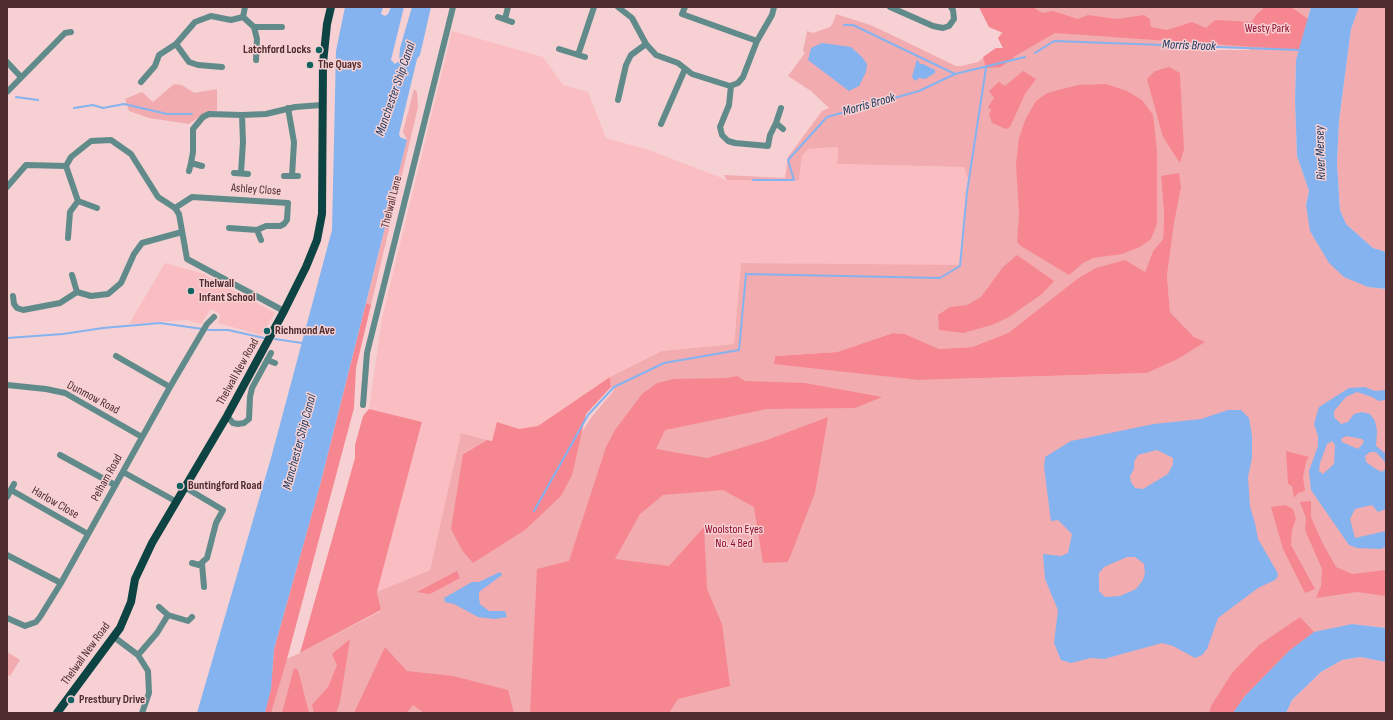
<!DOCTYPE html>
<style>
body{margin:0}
#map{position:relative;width:1393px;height:720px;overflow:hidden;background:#f6d0d2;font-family:"Sofia Sans Condensed",sans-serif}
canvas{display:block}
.frame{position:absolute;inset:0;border:8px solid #502c2f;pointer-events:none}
</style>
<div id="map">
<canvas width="1393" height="720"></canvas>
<div class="frame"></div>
</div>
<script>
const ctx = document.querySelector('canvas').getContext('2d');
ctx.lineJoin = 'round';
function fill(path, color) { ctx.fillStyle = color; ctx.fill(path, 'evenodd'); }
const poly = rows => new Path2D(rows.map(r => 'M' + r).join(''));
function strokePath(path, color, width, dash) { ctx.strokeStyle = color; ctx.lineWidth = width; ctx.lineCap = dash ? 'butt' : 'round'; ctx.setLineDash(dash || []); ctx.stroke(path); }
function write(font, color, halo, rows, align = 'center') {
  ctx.font = font + ' "Sofia Sans Condensed",sans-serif'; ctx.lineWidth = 3; ctx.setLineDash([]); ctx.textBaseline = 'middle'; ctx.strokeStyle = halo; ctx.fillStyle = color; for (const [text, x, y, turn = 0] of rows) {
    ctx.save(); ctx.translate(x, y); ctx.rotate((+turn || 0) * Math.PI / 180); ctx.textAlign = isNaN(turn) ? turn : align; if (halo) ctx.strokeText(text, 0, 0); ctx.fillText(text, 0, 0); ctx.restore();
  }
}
const built = poly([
 [452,31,543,57,563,85,588,92,606,138,649,150,727,180,799,180,802,156,808,149,838,147,837,164,965,167,968,179,960,266,741,263,734,344,662,351,610,377,538,427,519,429,497,423,492,441,461,433,430,570,377,592,422,423,369,409,382,318],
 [165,263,201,273,275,313,261,335,218,323,220,318,220,314,211,309,201,324,187,320,129,324]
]);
const green = poly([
 [979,7,1311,7,1296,60,1295,101,1297,156,1309,191,1306,205,1368,287,1386,289,1386,628,1352,624,1245,696,1233,713,265,713,273,665,300,653,381,611,377,592,430,570,461,433,487,440,462,454,575,444,590,419,615,389,611,387,610,377,662,351,734,344,741,263,960,265,971,163,968,179,964,167,837,164,838,147,808,149,802,156,799,180,727,180,724,175,785,178,788,157,822,111,829,108,811,91,788,76,805,53,803,51,807,31,813,33,830,27,833,23,836,14,873,26,956,66,961,66,978,62,996,48,1003,48,998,38,1002,32,989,27],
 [1160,40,1249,49,1250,50,1170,50],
 [1160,70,1180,73,1183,149,1180,163,1155,71],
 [1161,176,1181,188,1174,224,1167,276,1170,312,1194,337,1176,360,1147,373,918,380,774,363,775,356,837,352,893,333,905,334,939,349,972,347,1008,333,1077,279,1145,272,1153,251,1163,239,1164,215],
 [1359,7,1386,7,1386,252,1373,248,1346,224,1340,210,1337,163,1339,121,1351,29],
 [174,84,182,85,194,93,217,89,217,111,205,113,189,124,149,118,129,111,125,99,142,92,153,102],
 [414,89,417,92,418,107,371,305,366,303,407,140,403,132],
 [7,652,20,660,10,676,7,674],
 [1360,657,1386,662,1386,713,1286,713,1292,700,1321,672,1342,660]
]);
const forest = poly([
 [979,7,1033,7,1042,13,1053,11,1078,19,1088,15,1117,19,1144,15,1150,19,1151,27,1167,30,1192,22,1206,28,1215,20,1251,22,1258,13,1265,7,1291,7,1308,19,1299,50,1055,33,1017,55,1001,67,986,68,983,57,996,48,1003,48,998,38,1003,33,989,27],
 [1169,67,1180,73,1184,149,1180,163,1163,137,1147,79,1155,71],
 [1023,71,1036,79,1025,94,1010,127,1006,129,992,123,989,114,991,110,988,107,994,98,989,91,999,82,1005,86],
 [1106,84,1127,91,1142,100,1153,115,1157,150,1157,224,1151,239,1140,247,1122,254,1093,258,1083,263,1069,275,1021,246,1017,242,1019,213,1016,164,1019,138,1026,118,1036,101,1047,93,1078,85],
 [1179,173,1181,188,1174,224,1167,276,1170,312,1194,337,1205,342,1176,360,1147,373,918,380,774,364,775,356,837,352,893,333,905,334,939,349,972,347,1008,333,1077,279,1096,268,1125,260,1145,272,1153,251,1163,239,1164,215,1161,176],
 [1017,255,1054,281,1042,294,1009,317,992,325,963,333,939,330,938,315,950,307,967,305,981,297,1003,267],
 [366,303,371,305,356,368,354,408,287,659,271,713,265,713,271,689,274,649,320,485],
 [737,376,745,381,805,383,882,397,855,408,767,409,665,430,656,449,707,458,767,440,828,417,815,493,788,562,763,563,754,507,723,490,663,495,640,514,615,559,669,566,704,527,707,589,722,624,730,686,678,699,669,713,530,713,537,569,569,561,606,447,615,430,642,394,657,383,674,379,727,378],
 [610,377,611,387,586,414,572,475,561,496,525,530,473,563,462,550,451,529,463,454,487,440,492,441,497,422,519,429,538,426],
 [369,409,422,422,377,592,381,610,300,653,355,458,355,445,363,416],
 [1286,451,1309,457,1306,462,1303,477,1305,491,1298,493,1294,498,1292,486,1288,484],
 [1311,501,1311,517,1322,542,1336,567,1352,574,1386,570,1386,596,1357,592,1316,598,1321,586,1322,569,1305,530,1306,518,1300,502],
 [1285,505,1293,509,1296,519,1292,530,1291,545,1315,589,1305,593,1283,549,1271,507],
 [457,571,460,578,430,594,417,592],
 [1300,617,1314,632,1289,651,1245,696,1233,713,1209,713,1211,706,1232,673,1259,645],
 [350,639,340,702,336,713,314,713,312,705,328,687,337,665,332,654],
 [385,647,407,671,453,676,508,690,514,713,424,713,413,705,407,713,354,713],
 [294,668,298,670,309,713,282,713]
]);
const water = poly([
 [345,7,383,7,381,14,385,16,388,14,391,7,404,7,391,60,395,64,399,61,400,48,412,7,431,7,420,55,417,59,399,134,400,137,407,140,320,485,274,649,271,689,265,713,197,713,271,458,332,230,336,51],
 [1311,7,1359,7,1351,29,1339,121,1337,163,1340,210,1346,224,1373,248,1386,252,1386,289,1368,287,1344,277,1329,263,1310,231,1306,205,1309,191,1297,156,1295,101,1296,60],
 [822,43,851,47,862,57,867,64,866,72,859,86,849,91,808,60,811,48],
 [917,59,920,64,923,64,935,70,935,73,925,79,919,78,915,81,912,77],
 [1365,387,1375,391,1386,390,1386,400,1379,401,1372,397,1357,392,1346,397,1334,411,1334,417,1341,424,1348,422,1354,414,1362,412,1370,414,1375,421,1377,431,1376,446,1386,454,1386,466,1384,461,1376,452,1370,452,1365,456,1366,462,1376,469,1382,472,1386,468,1386,509,1378,512,1372,505,1355,509,1350,519,1355,538,1386,531,1386,547,1380,549,1357,548,1349,545,1311,490,1309,471,1318,446,1318,436,1314,424,1319,407,1349,388],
 [1346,436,1362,439,1364,442,1358,449,1342,442,1341,439],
 [1332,441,1335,445,1334,464,1323,474,1319,471,1320,463,1327,444],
 [1228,410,1241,410,1249,418,1252,436,1252,458,1248,477,1250,507,1255,523,1258,539,1277,572,1278,576,1275,580,1258,588,1218,618,1207,649,1202,655,1195,658,1173,646,1162,643,1104,659,1091,658,1071,663,1061,660,1054,643,1058,610,1045,579,1043,554,1061,556,1068,553,1072,534,1058,520,1051,521,1044,467,1045,457,1071,441,1154,424,1201,419],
 [1157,450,1173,458,1173,464,1168,474,1143,489,1135,488,1131,482,1130,476,1134,469,1134,462,1138,455],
 [1127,557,1135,557,1144,564,1145,573,1143,580,1136,589,1120,596,1105,597,1099,591,1099,573,1104,567],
 [500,572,502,575,479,592,479,598,480,604,489,611,505,611,507,617,495,619,478,617,454,604,445,602,444,598,472,582,479,582],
 [1352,624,1386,628,1386,662,1360,657,1342,660,1321,672,1292,700,1286,713,1233,713,1245,696,1289,651,1314,632]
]);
const stream = poly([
 [844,25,853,25,955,74],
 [1035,53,1054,41,1299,50],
 [16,97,38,100],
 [74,108,93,105,103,108,124,104,167,114,192,114],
 [753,180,794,180,788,160,827,117,919,91,955,74,1025,57],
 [7,338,63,334,103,328,160,323,210,330,228,330,264,338],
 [275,339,302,343],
 [534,511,588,415,614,387,664,363,739,350,746,274,940,278,960,266,967,192,986,68]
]);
const minor = poly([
 [618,7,632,18,646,44,656,55,678,63,692,74,730,86,738,83,743,77,757,41,772,15,774,7],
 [685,7,682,14,757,41],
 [890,7,933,26,943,28,949,26,954,19,953,10,951,7],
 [243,17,254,27,282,27],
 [498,17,512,22],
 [505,19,508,7],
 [254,27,257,39,256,60],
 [176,44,189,62,198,65,222,67],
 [559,49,585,57],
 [578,55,594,7],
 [7,62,21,77],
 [141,82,155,66,159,55,176,44,195,22,211,16,231,20,243,17,245,7],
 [731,86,729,105,720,127,722,135,728,141,735,143,768,146,770,135,776,123],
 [7,92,65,33,71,32],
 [618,100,626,65,631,55,646,44],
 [288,108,294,142,292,176],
 [781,108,776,123,783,129],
 [661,124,685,69],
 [191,163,193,152,193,129,203,117,209,114,242,115,266,114,295,107,322,105],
 [66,166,78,201],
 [189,171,191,163,202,166],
 [234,173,248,174],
 [241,173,243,142,242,115],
 [284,176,298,176],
 [7,187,26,165,66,166,71,157,91,141,111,140,131,154,158,197,175,208,179,214,187,259,284,311],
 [175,208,192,197,288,203,287,220,284,224,280,226,266,226,257,230],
 [229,228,257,230,261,240],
 [68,238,70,212,78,201,97,208],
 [72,275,77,292,91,296,108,294,121,283,134,254,142,243,182,232],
 [13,296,14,304,17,308,23,310,60,303,77,292],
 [116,356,170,387],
 [267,360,275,363],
 [7,385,46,389,65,393,142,437],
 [363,405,367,353,453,7],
 [227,416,233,423,238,424,244,423,249,419,250,397,252,388,271,353],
 [60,455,115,485],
 [123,472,177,502],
 [186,488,223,510,216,523,207,558,199,565,192,563],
 [11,490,88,534],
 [7,497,14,484],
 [7,555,61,583],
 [202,564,204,587],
 [159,607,168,615],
 [7,618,25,626,36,622,40,617,61,583,170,387,207,324,214,317],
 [114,637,138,655,148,671,149,693,142,713],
 [138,655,157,633,168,615,188,621,192,617]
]);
const major = poly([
 [57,713,120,628,131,602,135,579,152,543,227,416,284,311,306,267,317,240,322,214,323,63,327,24,331,7]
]);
const markers = [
 [319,50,4,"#126262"],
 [310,65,4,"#126262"],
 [191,291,4,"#126262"],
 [267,331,4,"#126262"],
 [180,486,4,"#126262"],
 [71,700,4,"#126262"]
];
const parkNames = [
 ["Westy Park",1267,29],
 ["Woolston Eyes",734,530],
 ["No. 4 Bed",734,544]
];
const poiNames = [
 ["Latchford Locks",311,50,"right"],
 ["The Quays",318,65],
 ["Thelwall",199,284],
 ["Infant School",199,298],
 ["Richmond Ave",275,331],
 ["Buntingford Road",188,486],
 ["Prestbury Drive",79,700]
];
const streetNames = [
 ["Ashley Close",256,190,4],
 ["Thelwall Lane",392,202,-76],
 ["Thelwall New Road",238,372,-61],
 ["Dunmow Road",93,398,28],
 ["Pelham Road",107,478,-61],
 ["Harlow Close",55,503,30],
 ["Thelwall New Road",86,654,-54]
];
const waterNames = [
 ["Morris Brook",1189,46,2],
 ["Manchester Ship Canal",396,89,-71],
 ["Morris Brook",869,105,-16],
 ["River Mersey",1321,153,-92],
 ["Manchester Ship Canal",300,442,-75]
];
fill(built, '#fabec2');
fill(green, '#f2abaf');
fill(forest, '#f68791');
fill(water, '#84b3ef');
strokePath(stream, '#84b3ef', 2);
strokePath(minor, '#608b8a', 6);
strokePath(major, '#0d4343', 8);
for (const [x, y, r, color] of markers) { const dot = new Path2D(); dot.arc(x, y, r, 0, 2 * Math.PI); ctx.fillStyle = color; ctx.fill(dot); strokePath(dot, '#f6d0d2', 1.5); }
write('12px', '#8f0e30', '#f6d0d2', parkNames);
write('bold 12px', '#502c2f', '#f6d0d2', poiNames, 'left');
write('12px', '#502c2f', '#f6d0d2', streetNames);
write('italic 13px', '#193a61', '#f6d0d2', waterNames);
</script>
